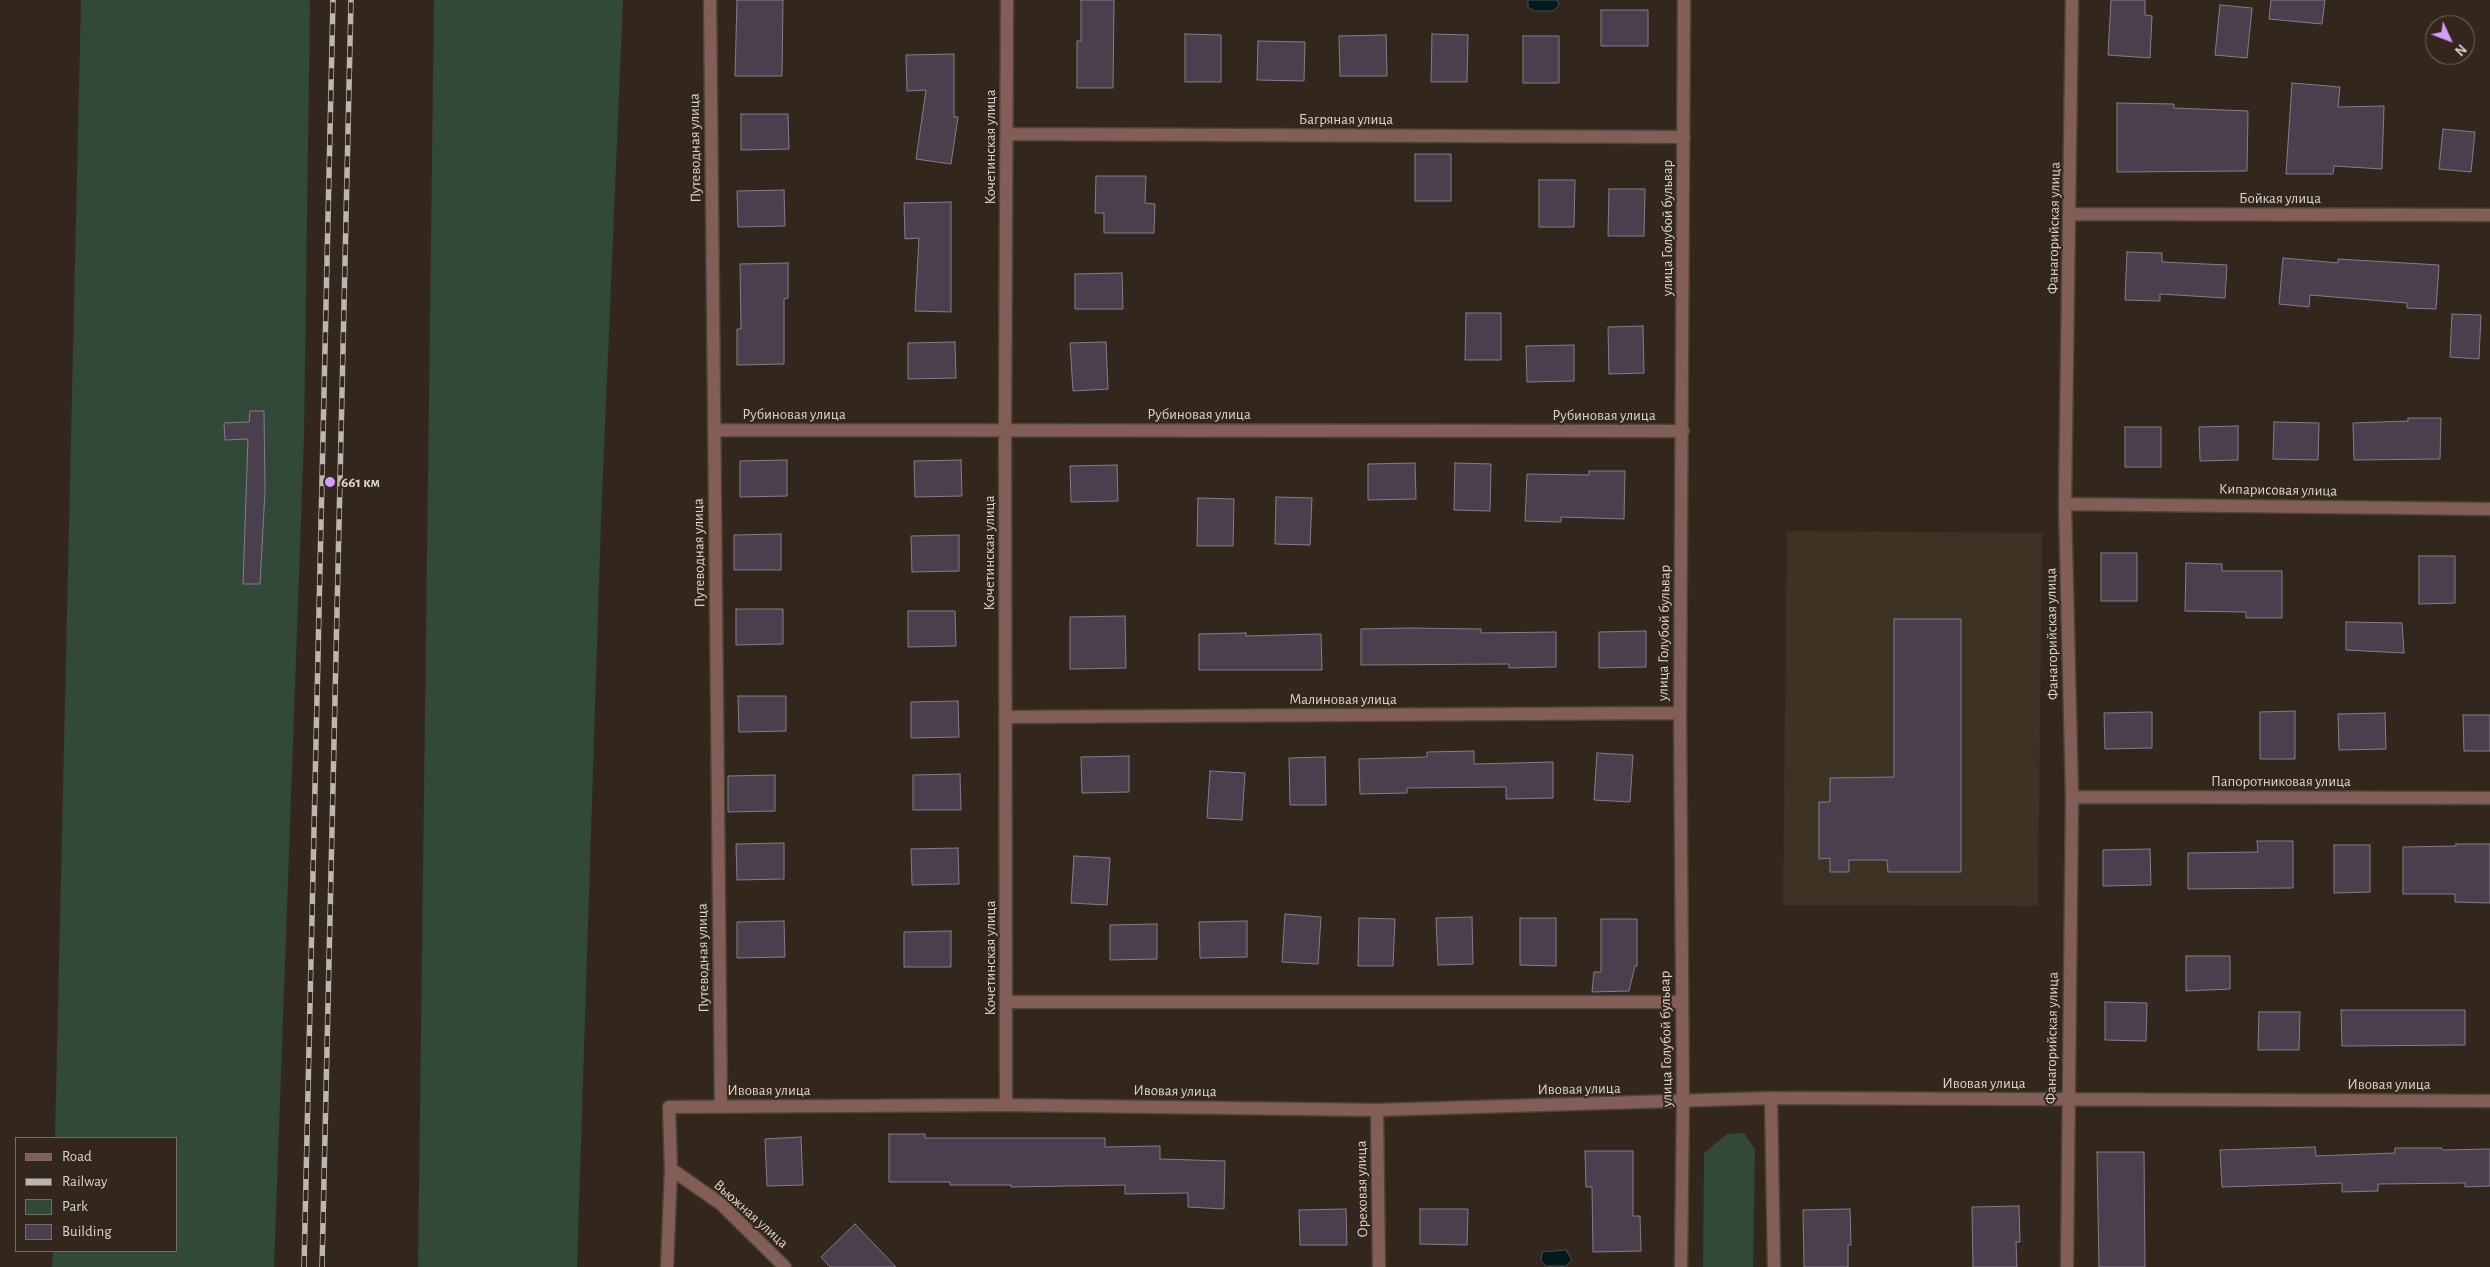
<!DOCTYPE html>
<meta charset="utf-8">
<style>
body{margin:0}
#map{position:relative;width:2490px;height:1267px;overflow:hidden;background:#33271d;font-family:"Alegreya Sans",sans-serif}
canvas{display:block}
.legend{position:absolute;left:15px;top:1137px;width:162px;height:115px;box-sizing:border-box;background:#33271d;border:1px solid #766c63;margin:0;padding:6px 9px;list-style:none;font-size:15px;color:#dbd3cc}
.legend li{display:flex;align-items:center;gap:10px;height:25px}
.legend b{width:25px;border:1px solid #766c63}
.north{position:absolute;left:2425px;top:15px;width:50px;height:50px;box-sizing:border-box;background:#33271d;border:1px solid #766c63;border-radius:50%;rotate:133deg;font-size:14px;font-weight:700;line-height:20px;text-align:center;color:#dbd3cc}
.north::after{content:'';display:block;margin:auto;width:18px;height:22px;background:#d49cfb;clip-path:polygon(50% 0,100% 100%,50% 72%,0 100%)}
</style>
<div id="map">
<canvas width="2490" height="1267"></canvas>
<ul class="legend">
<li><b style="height:6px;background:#825e57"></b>Road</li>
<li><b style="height:6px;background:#beb6ae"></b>Railway</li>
<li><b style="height:14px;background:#324838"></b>Park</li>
<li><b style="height:14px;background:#4a404d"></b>Building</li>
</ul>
<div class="north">N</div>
</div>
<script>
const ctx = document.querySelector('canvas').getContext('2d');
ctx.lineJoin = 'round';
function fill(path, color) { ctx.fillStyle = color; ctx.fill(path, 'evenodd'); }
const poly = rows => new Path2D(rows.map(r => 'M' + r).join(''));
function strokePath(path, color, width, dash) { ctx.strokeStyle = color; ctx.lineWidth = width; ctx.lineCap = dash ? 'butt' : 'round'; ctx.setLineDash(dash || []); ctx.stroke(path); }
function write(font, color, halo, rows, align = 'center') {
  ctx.font = font + ' "Alegreya Sans",sans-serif'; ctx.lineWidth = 4; ctx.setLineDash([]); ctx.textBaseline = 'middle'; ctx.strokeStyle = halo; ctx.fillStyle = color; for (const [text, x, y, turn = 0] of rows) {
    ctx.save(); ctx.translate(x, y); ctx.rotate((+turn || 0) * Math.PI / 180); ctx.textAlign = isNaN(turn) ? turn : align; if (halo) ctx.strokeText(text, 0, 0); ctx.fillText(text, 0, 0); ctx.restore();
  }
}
const education = poly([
 [1787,531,2042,533,2038,906,1783,905]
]);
const green = poly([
 [81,0,310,0,304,437,274,1267,52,1267,53,1251,176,1251,176,1138,55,1138],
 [434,0,623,0,601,520,577,1267,418,1267],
 [1744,1133,1755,1149,1753,1267,1703,1267,1704,1153,1727,1134]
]);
const water = poly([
 [1528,0,1557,0,1559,5,1553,11,1534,11,1528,7,1528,0],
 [1566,1250,1572,1260,1566,1266,1546,1266,1541,1261,1542,1252,1566,1250]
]);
const building = poly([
 [737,0,783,0,782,76,735,76,737,0],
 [1081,0,1114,0,1113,88,1077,88,1077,41,1081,41,1081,0],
 [2111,0,2145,0,2145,15,2152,16,2150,58,2108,55,2111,0],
 [2271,0,2325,0,2322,24,2269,19,2271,0],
 [2220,5,2252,8,2247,58,2215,55,2220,5],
 [1601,10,1648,10,1648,46,1601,46,1601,10],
 [1185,34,1221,35,1221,82,1185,82,1185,34],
 [1432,34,1468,35,1467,82,1431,82,1432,34],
 [1386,35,1387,76,1340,76,1339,36,1386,35],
 [1523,36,1559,36,1559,83,1523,83,1523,36],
 [1258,41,1305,42,1304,81,1257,80,1258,41],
 [954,54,954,117,958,117,951,164,916,159,926,90,907,91,906,55,954,54],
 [2292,83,2340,87,2338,107,2384,106,2382,169,2334,166,2333,174,2286,174,2292,83],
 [2117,103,2174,104,2174,108,2248,111,2247,171,2117,172,2117,103],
 [741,114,788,114,789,149,741,150,741,114],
 [2443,129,2475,132,2471,172,2439,169,2443,129],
 [1415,154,1451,154,1451,201,1415,201,1415,154],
 [1096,176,1146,176,1145,203,1155,204,1154,233,1104,233,1104,213,1095,213,1096,176],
 [1539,180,1575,180,1574,227,1539,227,1539,180],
 [1609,189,1645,189,1644,236,1608,236,1609,189],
 [784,190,785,226,738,227,737,191,784,190],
 [951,202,951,312,915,311,919,238,905,239,904,203,951,202],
 [2127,252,2162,253,2162,262,2227,265,2225,298,2160,294,2160,301,2125,300,2127,252],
 [2283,258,2338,263,2338,259,2439,265,2436,309,2407,308,2407,303,2310,295,2309,307,2279,304,2283,258],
 [788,263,788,298,784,299,784,364,737,365,737,329,741,329,740,264,788,263],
 [1122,273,1123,309,1075,309,1075,274,1122,273],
 [1466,313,1501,313,1501,360,1465,360,1466,313],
 [2452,314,2481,315,2479,359,2450,357,2452,314],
 [1643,326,1644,373,1609,374,1608,327,1643,326],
 [955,342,956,378,908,379,908,343,955,342],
 [1106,342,1108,389,1073,391,1070,343,1106,342],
 [1574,345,1574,381,1527,382,1526,346,1574,345],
 [250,411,264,411,265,491,260,584,243,584,248,439,225,440,224,423,249,422,250,411],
 [2408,418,2441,418,2440,459,2354,460,2353,423,2408,421,2408,418],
 [2274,422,2319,423,2318,460,2273,459,2274,422],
 [2238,426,2238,460,2200,461,2199,427,2238,426],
 [2125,427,2161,427,2161,467,2125,467,2125,427],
 [787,460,787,496,740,497,740,461,787,460],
 [961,460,962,496,915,497,914,461,961,460],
 [1415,463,1416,499,1368,500,1368,464,1415,463],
 [1455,463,1491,464,1490,511,1454,510,1455,463],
 [1117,465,1118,501,1071,502,1070,466,1117,465],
 [1589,471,1625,471,1624,519,1561,517,1561,522,1525,521,1527,474,1589,475,1589,471],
 [1276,497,1312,498,1310,545,1275,544,1276,497],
 [1198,498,1234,499,1233,546,1197,546,1198,498],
 [781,534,781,570,734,570,734,535,781,534],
 [959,535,959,571,912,572,911,536,959,535],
 [2101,553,2137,553,2137,601,2101,601,2101,553],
 [2419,556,2455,556,2455,603,2419,604,2419,556],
 [2186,563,2222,564,2222,571,2282,571,2282,618,2246,618,2246,612,2185,611,2186,563],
 [736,609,783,609,783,644,736,645,736,609],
 [908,611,955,611,956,646,908,647,908,611],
 [1125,616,1126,668,1070,669,1070,617,1125,616],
 [1894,619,1961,619,1961,872,1888,872,1887,860,1849,860,1849,872,1830,872,1830,858,1819,859,1819,802,1830,802,1830,778,1894,777,1894,619],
 [2346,622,2402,623,2404,653,2346,650,2346,622],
 [1408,628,1481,629,1481,633,1556,632,1556,667,1509,668,1509,664,1361,665,1361,629,1408,628],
 [1646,631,1646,667,1599,668,1599,632,1646,631],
 [1246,633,1246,636,1321,634,1322,670,1199,670,1199,634,1246,633],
 [738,696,786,696,786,731,739,732,738,696],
 [958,701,959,737,911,738,911,702,958,701],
 [2295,711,2295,759,2260,759,2260,712,2295,711],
 [2152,712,2152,748,2105,749,2104,713,2152,712],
 [2385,713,2386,749,2339,750,2338,714,2385,713],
 [2463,715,2490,715,2490,751,2464,751,2463,715],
 [1474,751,1474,764,1553,762,1553,798,1506,799,1506,787,1407,788,1407,793,1360,794,1359,759,1427,757,1427,752,1474,751],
 [1597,753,1633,755,1630,802,1594,800,1597,753],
 [1129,756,1129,792,1082,793,1081,757,1129,756],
 [1325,757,1326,805,1290,805,1289,758,1325,757],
 [1210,771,1245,773,1242,820,1207,818,1210,771],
 [960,774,961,810,913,810,913,775,960,774],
 [775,775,775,811,728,812,728,776,775,775],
 [2257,841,2293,841,2293,888,2188,889,2188,853,2258,852,2257,841],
 [784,843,784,879,737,880,736,844,784,843],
 [2456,844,2490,844,2490,903,2455,902,2455,894,2403,894,2403,847,2456,846,2456,844],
 [2334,845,2370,845,2370,892,2334,893,2334,845],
 [958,848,959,884,912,885,911,849,958,848],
 [2150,849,2151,885,2103,886,2103,850,2150,849],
 [1074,856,1110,858,1107,905,1071,903,1074,856],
 [1285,914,1321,917,1318,964,1282,962,1285,914],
 [1472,917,1473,964,1438,965,1436,918,1472,917],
 [1359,918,1395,919,1393,966,1358,966,1359,918],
 [1520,918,1556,918,1556,966,1520,965,1520,918],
 [1601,919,1637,919,1637,966,1635,966,1629,991,1592,992,1594,972,1601,972,1601,919],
 [784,921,785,957,737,958,737,922,784,921],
 [1247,921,1247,957,1200,958,1199,922,1247,921],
 [1157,924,1157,959,1110,960,1110,925,1157,924],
 [951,931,951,967,904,967,904,932,951,931],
 [2186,956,2230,956,2230,989,2186,991,2186,956],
 [2105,1002,2147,1003,2146,1041,2105,1040,2105,1002],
 [2341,1010,2465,1010,2465,1045,2342,1046,2341,1010],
 [2259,1012,2300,1012,2299,1050,2258,1050,2259,1012],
 [889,1134,925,1134,925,1138,1105,1138,1105,1147,1160,1146,1160,1159,1225,1161,1224,1209,1188,1207,1188,1193,1125,1194,1125,1185,1011,1187,1011,1185,950,1185,950,1182,889,1182,889,1134],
 [801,1137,803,1185,767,1186,765,1139,801,1137],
 [2315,1147,2316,1156,2395,1153,2395,1148,2442,1148,2442,1150,2490,1149,2490,1186,2465,1187,2465,1183,2378,1184,2378,1191,2342,1192,2342,1183,2222,1187,2220,1150,2315,1147],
 [1585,1151,1633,1151,1633,1216,1640,1216,1641,1251,1593,1252,1592,1187,1586,1187,1585,1151],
 [2097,1152,2144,1152,2145,1267,2099,1267,2097,1152],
 [2019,1206,2020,1242,2016,1242,2017,1267,1973,1267,1972,1207,2019,1206],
 [1346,1209,1347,1245,1300,1245,1299,1210,1346,1209],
 [1420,1209,1468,1209,1467,1245,1420,1244,1420,1209],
 [1850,1209,1851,1245,1848,1245,1848,1267,1804,1267,1803,1210,1850,1209],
 [855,1224,896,1267,830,1267,821,1257,855,1224]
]);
const minor = poly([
 [710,0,721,1106],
 [1007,134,1684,137],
 [2071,214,2490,215],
 [714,430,1683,431],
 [2065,504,2490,509],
 [1006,717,1680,713],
 [2072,797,2490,798],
 [1006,1002,1681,1002],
 [1771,1098,1774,1267],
 [1006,1105,1005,430,1007,0],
 [1377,1110,1379,1267],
 [671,1169,721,1204,785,1267],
 [667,1267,671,1169,669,1107,1006,1105,1377,1110,1771,1098,2490,1101],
 [1681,1267,1683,1102,1680,713,1684,0],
 [2067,1267,2072,797,2065,504,2072,0]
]);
const rail = poly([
 [304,1267,333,0],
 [322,1267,351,0]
]);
const markers = [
 [330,482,6,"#d49cfb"]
];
const streetNames = [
 ["Багряная улица",1346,119],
 ["Кочетинская улица",990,147,-90],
 ["Путеводная улица",695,148,-91],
 ["Бойкая улица",2280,198],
 ["улица Голубой бульвар",1667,228,-90],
 ["Фанагорийская улица",2054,228,-89],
 ["Рубиновая улица",794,414],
 ["Рубиновая улица",1199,414],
 ["Рубиновая улица",1604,415],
 ["Кипарисовая улица",2278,490,1],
 ["Путеводная улица",699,553,-91],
 ["Кочетинская улица",989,553,-90],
 ["улица Голубой бульвар",1664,633,-89],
 ["Фанагорийская улица",2052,634,-91],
 ["Малиновая улица",1343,699],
 ["Папоротниковая улица",2281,781],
 ["Путеводная улица",703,958,-91],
 ["Кочетинская улица",990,958,-90],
 ["Фанагорийская улица",2052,1038,-89],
 ["улица Голубой бульвар",1666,1039,-91],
 ["Ивовая улица",1984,1083],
 ["Ивовая улица",2389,1084],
 ["Ивовая улица",1579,1089,-1],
 ["Ивовая улица",769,1090],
 ["Ивовая улица",1175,1091,1],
 ["Ореховая улица",1362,1189,-91],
 ["Вьюжная улица",751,1214,42]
];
const poiNames = [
 ["661 км",341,482]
];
fill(education, '#3d3223');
fill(green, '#324838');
fill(water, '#031a1c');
strokePath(water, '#445251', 1);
fill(building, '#4a404d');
strokePath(building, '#867c8a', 1);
strokePath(minor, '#4e4339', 15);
strokePath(minor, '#825e57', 12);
strokePath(rail, '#beb6ae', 5.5);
strokePath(rail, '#33271d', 4, [11]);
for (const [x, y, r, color] of markers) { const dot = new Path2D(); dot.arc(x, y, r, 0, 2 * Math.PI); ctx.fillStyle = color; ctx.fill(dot); strokePath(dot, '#33271d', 2); }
write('15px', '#dbd3cc', '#33271d', streetNames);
write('bold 15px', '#dbd3cc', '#33271d', poiNames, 'left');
</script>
